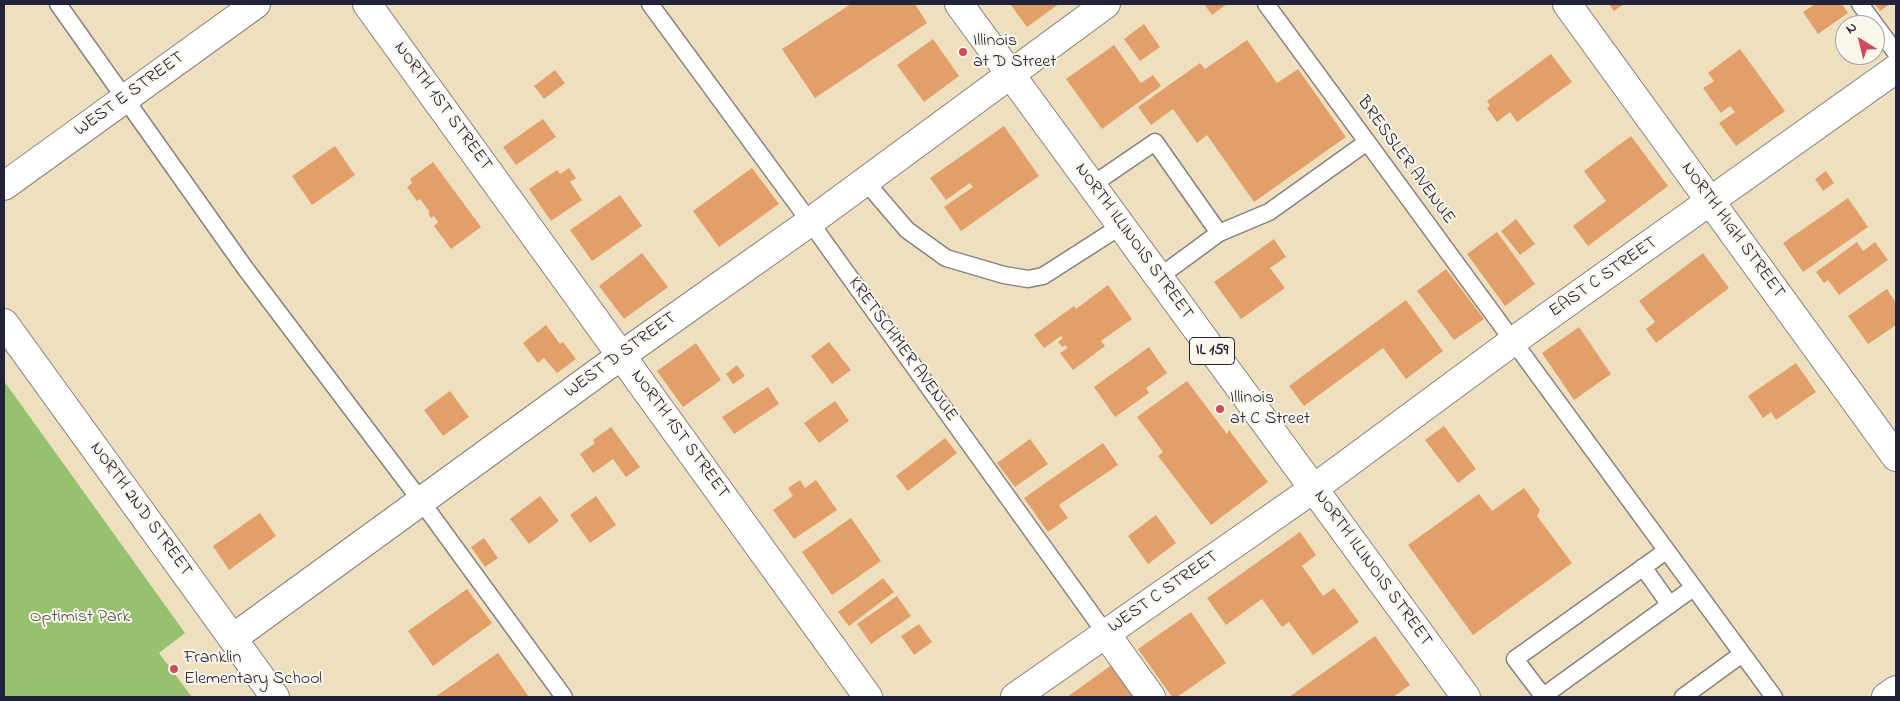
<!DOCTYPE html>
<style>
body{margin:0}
#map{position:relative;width:1900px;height:701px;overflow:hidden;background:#eee0bf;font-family:"Indie Flower",sans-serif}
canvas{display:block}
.frame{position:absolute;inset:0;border:5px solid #22223b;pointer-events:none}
.north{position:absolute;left:1835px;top:15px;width:50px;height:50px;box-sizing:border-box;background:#fbf7ec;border:1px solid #a4a2a5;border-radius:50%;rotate:324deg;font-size:14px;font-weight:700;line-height:20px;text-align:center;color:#22223b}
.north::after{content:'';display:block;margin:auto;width:18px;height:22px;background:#d1495b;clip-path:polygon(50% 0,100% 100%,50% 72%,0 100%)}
</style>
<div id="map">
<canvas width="1900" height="701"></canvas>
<div class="frame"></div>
<div class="north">N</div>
</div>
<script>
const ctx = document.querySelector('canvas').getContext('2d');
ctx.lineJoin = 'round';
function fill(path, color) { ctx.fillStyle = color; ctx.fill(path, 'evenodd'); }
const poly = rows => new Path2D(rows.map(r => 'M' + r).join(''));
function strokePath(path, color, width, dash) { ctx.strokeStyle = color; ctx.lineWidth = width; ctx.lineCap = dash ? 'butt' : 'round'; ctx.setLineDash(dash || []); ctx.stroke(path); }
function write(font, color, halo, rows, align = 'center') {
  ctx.font = font + ' "Indie Flower",sans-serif'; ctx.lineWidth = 4; ctx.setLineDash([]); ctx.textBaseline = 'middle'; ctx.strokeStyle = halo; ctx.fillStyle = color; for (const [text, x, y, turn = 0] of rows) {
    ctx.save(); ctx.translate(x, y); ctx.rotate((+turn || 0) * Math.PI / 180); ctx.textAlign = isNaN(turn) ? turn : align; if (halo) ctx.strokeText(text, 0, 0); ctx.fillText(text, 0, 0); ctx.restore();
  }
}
const green = poly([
 [4,381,185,633,159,653,192,697,4,697]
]);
const building = poly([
 [851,4,915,4,927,23,815,98,782,49],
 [1010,4,1059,4,1027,27],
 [1204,4,1227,4,1212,15],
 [1609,4,1624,4,1614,11],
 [1815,4,1842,4,1848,13,1818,34,1803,12],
 [1875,4,1890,4,1880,11],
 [1144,24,1160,47,1140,61,1124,39],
 [933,39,959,76,924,102,897,65],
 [1247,40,1277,83,1298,69,1346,137,1254,202,1207,135,1197,143,1173,109,1151,125,1138,107,1200,63,1205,69],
 [1114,45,1141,83,1153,75,1161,86,1102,129,1066,79],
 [1740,49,1785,111,1736,146,1719,123,1735,112,1730,106,1721,113,1703,88,1714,81,1708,73],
 [1551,54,1572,82,1517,122,1510,112,1497,122,1487,108,1490,106,1487,101],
 [555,70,565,83,544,99,534,86],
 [543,119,556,137,516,165,503,147],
 [1004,126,1039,176,961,231,944,207,973,187,970,183,946,200,930,178],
 [1631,136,1668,186,1588,246,1573,226,1606,201,1584,171],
 [335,146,355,175,312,205,292,176],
 [433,162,481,227,451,249,434,226,438,222,434,216,431,218,428,213,430,212,420,199,417,201,407,187,412,183,410,179],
 [569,168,576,178,570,182,582,200,551,221,529,189,557,170,560,174],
 [752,168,779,204,719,247,693,211],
 [1826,171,1834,183,1823,191,1815,179],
 [620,195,642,226,592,261,570,230],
 [1848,198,1868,227,1803,272,1783,243],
 [1516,219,1535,244,1520,255,1501,231],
 [1497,232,1535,284,1505,306,1467,254],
 [1274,239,1286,257,1270,268,1285,288,1241,319,1214,282],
 [1857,242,1863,251,1875,242,1888,260,1839,295,1828,280,1824,283,1816,272],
 [642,253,668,287,624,319,599,286],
 [1703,253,1729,288,1656,343,1646,329,1655,322,1639,301],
 [1446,269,1484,319,1454,340,1417,291],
 [1108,285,1132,319,1101,341,1105,346,1073,370,1060,353,1068,348,1065,345,1062,347,1058,342,1063,338,1061,336,1044,348,1034,335,1074,306,1076,309],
 [1887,289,1896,303,1896,325,1868,344,1848,316],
 [1406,300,1443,351,1406,379,1383,348,1304,406,1289,386],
 [546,325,560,344,563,342,576,359,557,373,544,358,538,363,523,343],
 [1579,327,1611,374,1574,400,1542,353],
 [829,342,851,370,832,384,811,356],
 [696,343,721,380,683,407,657,371],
 [1149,347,1167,373,1146,388,1149,393,1115,417,1094,387],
 [1796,363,1816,392,1776,420,1771,412,1763,418,1748,396],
 [737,365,745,376,733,384,726,374],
 [1187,381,1227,434,1229,430,1268,482,1211,525,1158,456,1163,452,1137,417],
 [768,387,779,404,734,434,722,417],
 [450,391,469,417,443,436,424,410],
 [835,401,849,421,819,443,804,423],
 [1444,426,1476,469,1458,483,1425,440],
 [611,427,640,467,626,477,613,459,593,473,580,454,595,443,593,440],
 [945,438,957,453,908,491,896,476],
 [1030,439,1048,464,1015,487,997,463],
 [1103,443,1118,465,1059,505,1068,518,1048,532,1024,498],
 [800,480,805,488,816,480,837,510,794,539,773,510,793,496,788,488],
 [1524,488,1540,510,1537,516,1572,563,1473,635,1408,545,1479,494,1492,511],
 [540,496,559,521,529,544,510,519],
 [596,496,616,525,590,543,570,515],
 [260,513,276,536,229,570,213,546],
 [1156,515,1176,543,1148,564,1128,536],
 [851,518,881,561,832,595,802,552],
 [1300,532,1316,555,1302,566,1323,596,1334,588,1359,622,1313,655,1289,622,1282,627,1262,599,1226,625,1207,598],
 [484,538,498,558,485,567,471,547],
 [883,578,894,592,849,626,838,612],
 [467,589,492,623,433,666,408,631],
 [897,596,911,616,871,644,857,624],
 [1191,612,1226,663,1177,697,1172,697,1138,649],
 [919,624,932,642,914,655,901,636],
 [1375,636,1410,685,1393,697,1289,697],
 [498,653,529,697,435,697],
 [1113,664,1135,694,1131,697,1067,697]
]);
const lane = poly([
 [58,4,245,268,421,501,564,697],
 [650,4,810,222,1106,634],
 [1266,4,1774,697],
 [1860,4,1896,53],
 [865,181,907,230,946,258,1004,275,1028,279,1043,276,1121,226],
 [1092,185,1155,142,1219,233,1159,277],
 [1219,233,1269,212,1367,142],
 [1643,567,1670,605],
 [1543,696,1515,659,1666,551],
 [1542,697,1693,588],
 [1683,697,1742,654]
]);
const street = poly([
 [367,4,868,697],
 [1567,4,1896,457],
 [4,186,256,4],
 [4,323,275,697],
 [1106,634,1151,697],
 [233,638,622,355,810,222,1106,4],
 [1015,697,1313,489,1512,342,1896,69],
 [1886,697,1896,690]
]);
const primary = poly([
 [959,4,1466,697]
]);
const markers = [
 [963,52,5,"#d1495b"],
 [1220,409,5,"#d1495b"],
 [174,669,5,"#d1495b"]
];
const shields = [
 [1212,351,45]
];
const shieldNames = [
 ["IL 159",1212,351]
];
const poiNames = [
 ["Illinois",973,42],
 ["at D Street",973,63],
 ["Illinois",1230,399],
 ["at C Street",1230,420],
 ["Franklin",184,659],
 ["Elementary School",184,680]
];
const streetNames = [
 ["WEST E STREET",130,95,-36],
 ["NORTH 1ST STREET",442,107,54],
 ["BRESSLER AVENUE",1405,161,54],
 ["NORTH HIGH STREET",1732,231,54],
 ["NORTH ILLINOIS STREET",1133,242,54],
 ["EAST C STREET",1604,278,-35],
 ["KRETSCHMER AVENUE",902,350,54],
 ["WEST D STREET",621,356,-36],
 ["NORTH 1ST STREET",679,435,54],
 ["NORTH 2ND STREET",140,510,54],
 ["NORTH ILLINOIS STREET",1372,569,54],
 ["WEST C STREET",1164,593,-35]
];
const parkNames = [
 ["Optimist Park",80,618]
];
fill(green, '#96c26f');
fill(building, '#e39f69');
strokePath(lane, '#88817d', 19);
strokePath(street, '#88817d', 30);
strokePath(primary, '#88817d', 30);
strokePath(lane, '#fff', 16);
strokePath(street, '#fff', 28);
strokePath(primary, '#fff', 28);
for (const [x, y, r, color] of markers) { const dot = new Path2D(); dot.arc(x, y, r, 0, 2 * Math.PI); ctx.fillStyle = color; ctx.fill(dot); strokePath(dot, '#fbf7ec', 2); }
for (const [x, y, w] of shields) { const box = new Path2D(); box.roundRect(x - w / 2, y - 13.5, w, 27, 4); ctx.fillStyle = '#fbf7ec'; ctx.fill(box); strokePath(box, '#22223b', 1); }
write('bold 16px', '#22223b', null, shieldNames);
write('18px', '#22223b', '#fbf7ec', poiNames, 'left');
write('18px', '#22223b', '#fbf7ec', streetNames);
write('18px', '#4b5a4d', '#fbf7ec', parkNames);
</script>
